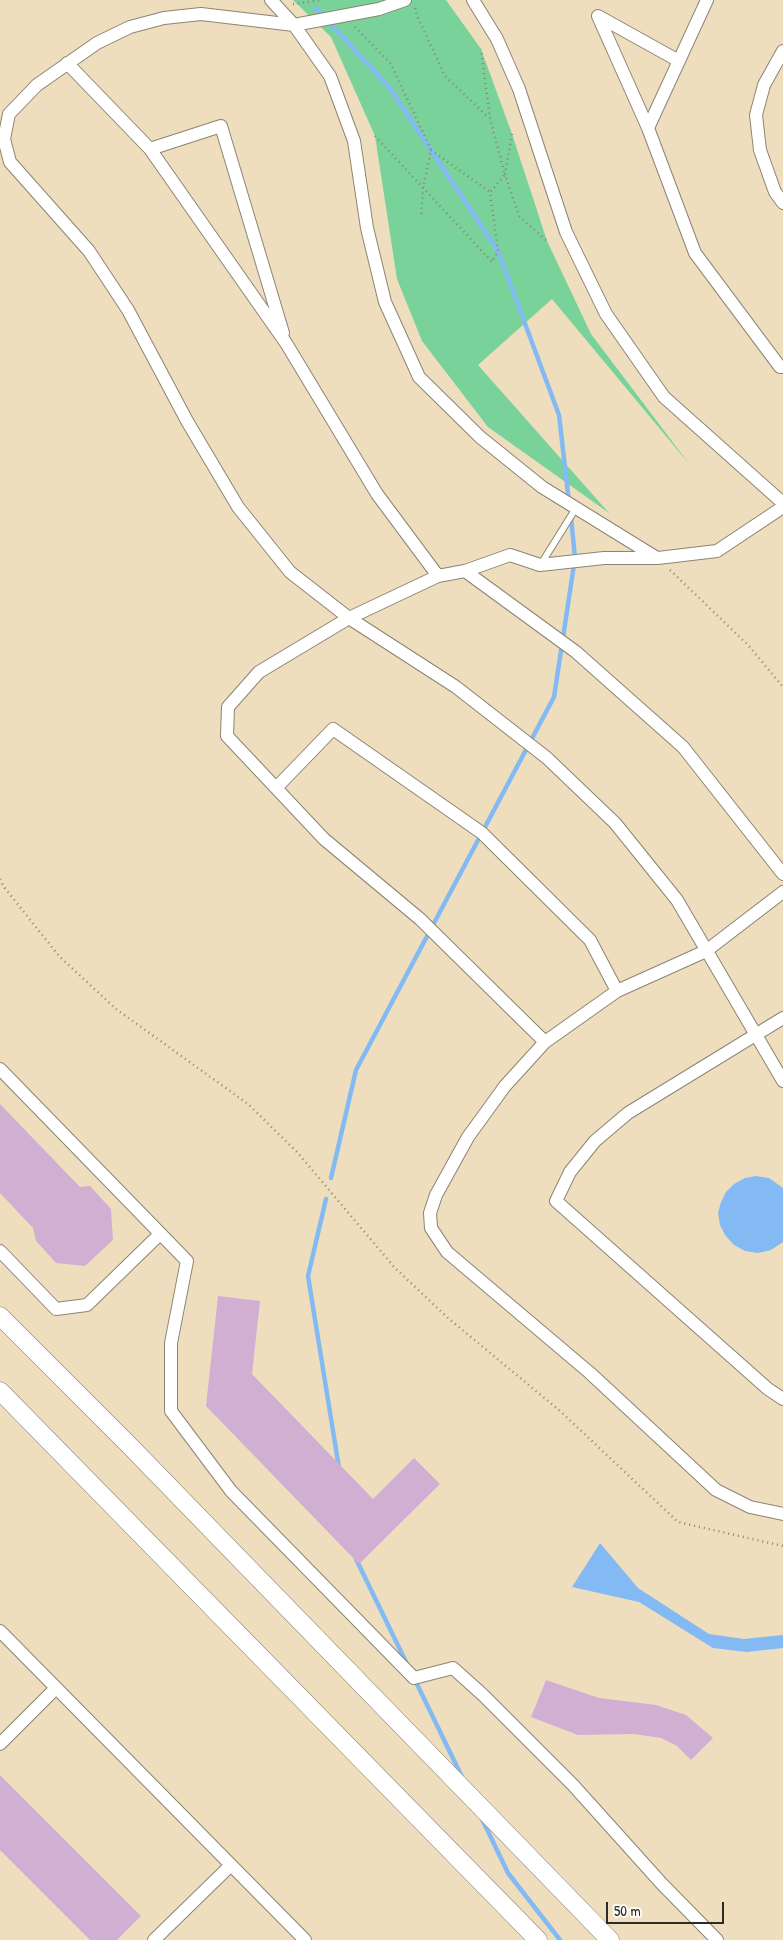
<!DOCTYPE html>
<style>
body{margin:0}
#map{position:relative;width:783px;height:1940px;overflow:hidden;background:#eedebe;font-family:"Patrick Hand",sans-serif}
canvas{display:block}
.scale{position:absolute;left:606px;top:1902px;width:118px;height:22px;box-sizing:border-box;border:2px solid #2b2b2b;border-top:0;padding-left:6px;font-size:15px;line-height:18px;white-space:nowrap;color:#2b2b2b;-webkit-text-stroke:4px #fdfcf7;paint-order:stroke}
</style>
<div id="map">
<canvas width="783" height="1940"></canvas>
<div class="scale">50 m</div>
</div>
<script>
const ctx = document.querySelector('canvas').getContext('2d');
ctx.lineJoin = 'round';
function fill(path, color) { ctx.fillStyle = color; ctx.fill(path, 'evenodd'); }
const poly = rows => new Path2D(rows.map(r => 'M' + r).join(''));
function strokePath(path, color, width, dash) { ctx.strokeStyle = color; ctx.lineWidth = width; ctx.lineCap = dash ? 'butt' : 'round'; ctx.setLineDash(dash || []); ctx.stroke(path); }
const green = poly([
 [293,0,446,0,481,49,512,134,547,241,591,334,690,465,552,299,478,365,609,513,488,427,422,341,397,279,375,136,331,37]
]);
const water = poly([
 [756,1176,769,1178,783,1188,783,1242,771,1250,758,1253,745,1251,734,1245,725,1235,720,1225,718,1213,721,1202,726,1192,734,1184,745,1178],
 [600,1543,638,1588,709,1634,744,1639,783,1635,783,1648,747,1652,713,1648,639,1602,572,1587]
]);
const stream = poly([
 [316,8,389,87,498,251,559,415,569,502],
 [331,1178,356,1070,554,697,575,558,571,517],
 [326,1199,308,1276,339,1468],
 [356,1559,407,1664],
 [415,1680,462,1777],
 [482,1819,508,1873,560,1940]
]);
const building = poly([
 [0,1104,80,1187,90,1186,111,1209,113,1240,85,1266,56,1263,36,1241,33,1228,0,1193],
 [218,1296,260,1301,252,1374,373,1499,414,1458,440,1484,359,1564,206,1406],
 [546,1680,599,1698,656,1705,686,1715,713,1738,691,1760,677,1746,661,1738,634,1734,578,1735,531,1717],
 [0,1775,141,1916,117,1940,90,1940,0,1850]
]);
const path = poly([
 [293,4,321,0],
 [415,8,417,16,445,76,488,117],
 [355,27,391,64,431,150,423,188,421,217],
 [512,134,505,175,519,216,547,241],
 [375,136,492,262,498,251,490,192,505,175,490,119,481,49],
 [431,150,490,192],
 [670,570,748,645,783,687],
 [0,879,4,887,59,956,116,1009,248,1104,297,1152,395,1268,448,1318,560,1411,678,1522,783,1546]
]);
const lane = poly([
 [541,564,576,508]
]);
const street = poly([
 [271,0,294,25,330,76,354,141,367,228,385,302,419,377,480,437,542,487,657,558],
 [405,0,379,9,294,25,201,14,164,18,130,27,97,43,37,85,9,114,4,139,10,162,89,251,128,310,187,421,238,507,290,572,349,618,456,687,547,758,615,823,677,900,783,1081],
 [473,0,497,39,519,89,566,232,606,314,664,397,783,503],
 [783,51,764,85,756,115,760,150,775,192,783,203],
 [679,61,598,16,648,128,695,253,780,367,783,367],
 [67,63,150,149,286,343,377,494,438,576],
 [648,128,707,0],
 [150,149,221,126,283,333],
 [465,571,576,652,683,747,783,874],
 [276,788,333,729,482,833,590,940,617,991],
 [783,892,706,951,617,991,545,1042,505,1086,468,1137,436,1195,430,1213,431,1228,447,1252,590,1373,716,1490,750,1507,783,1514],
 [783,1018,628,1113,595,1141,570,1172,556,1201,768,1389,783,1399],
 [545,1042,420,919,324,839,276,788,227,736,228,707,259,672,349,618,438,576,465,571,510,555,540,565,604,558,658,558,717,551,783,507],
 [0,1069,187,1261,171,1343,171,1411,231,1491,414,1678,453,1668,483,1695,573,1785,662,1884,717,1940],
 [0,1251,56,1309,87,1305,160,1234],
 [0,1631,305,1940],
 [0,1744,56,1688],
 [154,1940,231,1865]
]);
const secondary = poly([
 [0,1316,127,1443,610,1940],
 [0,1391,538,1940]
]);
fill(green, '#78d299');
fill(water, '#83baf3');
strokePath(stream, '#83baf3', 4.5);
fill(building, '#d1afd3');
strokePath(lane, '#8c8474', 8);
strokePath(street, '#8c8474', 14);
strokePath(secondary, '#8c8474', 19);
strokePath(path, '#8c8474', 2.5, [1, 4]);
strokePath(lane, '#fff', 6);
strokePath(street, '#fff', 12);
strokePath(secondary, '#fff', 18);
</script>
